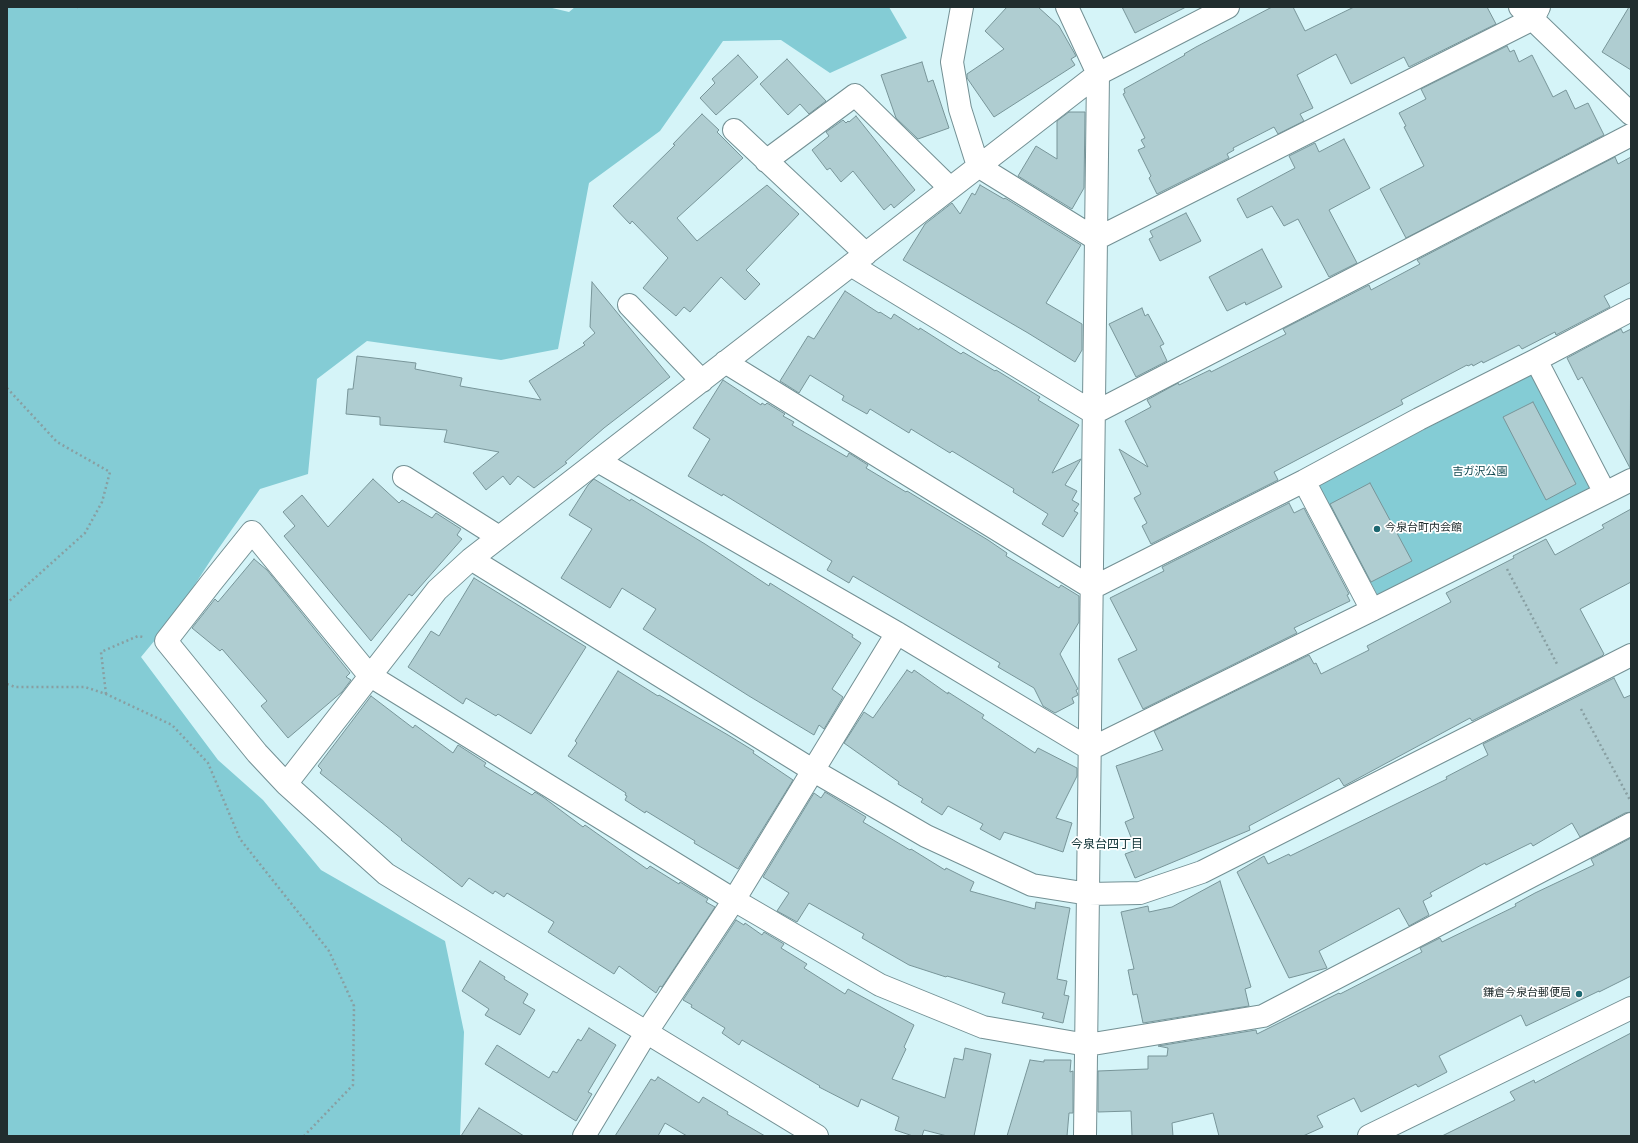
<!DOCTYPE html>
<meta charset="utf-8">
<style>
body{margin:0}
#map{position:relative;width:1638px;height:1143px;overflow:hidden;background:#d5f4f8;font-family:"Source Sans 3",sans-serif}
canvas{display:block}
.frame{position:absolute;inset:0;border:8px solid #212d2e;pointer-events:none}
</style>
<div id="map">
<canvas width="1638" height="1143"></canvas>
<div class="frame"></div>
</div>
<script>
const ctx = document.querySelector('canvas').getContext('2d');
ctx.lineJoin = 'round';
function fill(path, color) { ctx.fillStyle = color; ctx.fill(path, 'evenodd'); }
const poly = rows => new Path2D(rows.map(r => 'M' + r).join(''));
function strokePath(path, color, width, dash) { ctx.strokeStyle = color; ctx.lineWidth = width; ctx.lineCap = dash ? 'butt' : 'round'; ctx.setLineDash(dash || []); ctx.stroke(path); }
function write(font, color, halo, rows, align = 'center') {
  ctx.font = font + ' "Source Sans 3","Noto Sans JP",sans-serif'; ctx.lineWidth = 3.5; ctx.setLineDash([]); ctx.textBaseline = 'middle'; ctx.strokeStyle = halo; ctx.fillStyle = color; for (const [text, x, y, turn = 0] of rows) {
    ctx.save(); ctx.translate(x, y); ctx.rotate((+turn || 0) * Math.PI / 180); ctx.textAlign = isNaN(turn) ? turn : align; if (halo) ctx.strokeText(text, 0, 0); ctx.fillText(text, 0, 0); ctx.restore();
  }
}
const green = poly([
 [7,7,548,7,569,12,575,7,889,7,907,38,830,73,781,40,723,41,660,131,589,183,558,349,501,360,367,341,317,379,308,474,260,489,214,555,174,617,141,657,218,760,263,800,321,870,445,941,464,1032,460,1136,7,1136],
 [1532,374,1592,489,1378,596,1318,484]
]);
const building = poly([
 [1007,7,1038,7,1059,26,1076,56,1071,59,1075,65,994,117,967,78,967,74,1004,49,985,31,1007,7],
 [1122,7,1186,7,1135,33,1122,7],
 [1272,7,1293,7,1305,31,1354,7,1487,7,1496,24,1409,67,1404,57,1351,84,1336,54,1297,75,1313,108,1300,114,1304,121,1278,134,1274,127,1233,148,1234,150,1227,154,1229,158,1157,194,1149,178,1151,176,1138,150,1145,147,1141,140,1145,138,1123,94,1125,93,1124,89,1185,55,1184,54,1196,47,1272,7],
 [1629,7,1631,7,1631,70,1602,52,1629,7],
 [1507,46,1510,52,1514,50,1519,62,1532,55,1553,97,1566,90,1575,109,1588,103,1604,135,1406,238,1380,189,1424,166,1404,127,1406,126,1399,113,1426,99,1421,89,1507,46],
 [738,55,758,77,716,115,700,98,715,83,712,79,738,55],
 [787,59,826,101,809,114,800,104,788,115,760,84,787,59],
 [922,62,928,82,933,80,949,128,918,139,896,118,881,75,922,62],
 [1069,112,1085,112,1084,188,1072,209,1018,176,1036,146,1057,159,1057,121,1069,112],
 [702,114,719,130,717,132,743,158,677,218,697,241,767,185,799,214,746,270,760,284,745,300,721,277,690,312,684,307,676,316,643,288,668,258,632,221,630,224,613,206,675,145,673,144,702,114],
 [856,116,915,190,894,208,891,204,884,210,853,171,841,182,830,168,827,170,812,150,829,136,826,132,843,120,846,123,848,121,849,122,856,116],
 [1344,139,1370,188,1329,210,1357,263,1329,277,1298,219,1284,226,1272,206,1247,218,1237,199,1295,168,1289,156,1315,143,1319,152,1344,139],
 [1615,157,1618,164,1631,157,1631,282,1604,296,1610,307,1556,335,1555,332,1522,349,1519,345,1483,363,1482,361,1473,366,1472,364,1468,366,1467,365,1401,400,1403,404,1274,472,1278,480,1151,544,1142,526,1147,523,1134,498,1141,494,1119,449,1148,467,1125,421,1151,407,1147,400,1178,383,1179,385,1210,370,1211,372,1286,334,1283,329,1369,285,1371,290,1420,264,1417,260,1615,157],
 [980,185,1004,199,1005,198,1081,245,1046,303,1082,324,1082,350,1075,362,1028,333,903,260,925,224,952,203,960,214,972,193,975,195,980,185],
 [1186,213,1201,241,1160,261,1149,239,1153,237,1150,231,1186,213],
 [1262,249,1282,287,1246,305,1245,302,1227,311,1209,277,1262,249],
 [592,282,670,377,604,428,565,462,567,463,534,488,518,476,510,485,503,476,486,490,473,473,499,452,444,442,447,430,380,425,380,417,346,414,348,389,353,389,357,356,416,363,415,369,462,378,460,386,541,400,529,381,585,345,583,343,595,333,590,327,592,282],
 [845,291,879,313,880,312,891,319,894,314,919,330,920,328,961,354,963,352,995,371,996,370,1040,397,1038,400,1079,425,1052,473,1081,459,1065,485,1077,491,1072,500,1079,504,1074,511,1078,513,1063,537,1042,524,1048,514,1013,492,1014,489,952,451,950,453,911,429,909,433,870,409,867,414,842,400,844,396,810,375,799,393,780,381,808,336,814,339,845,291],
 [1142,308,1145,316,1148,314,1164,344,1160,346,1167,361,1136,377,1109,324,1142,308],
 [1621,329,1623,333,1631,329,1630,468,1582,377,1578,380,1567,358,1621,329],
 [723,380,761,405,762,403,765,405,767,403,785,414,783,416,794,422,792,425,847,457,849,453,868,465,866,468,906,492,907,491,988,540,1007,553,1006,556,1059,588,1061,585,1079,596,1079,622,1060,654,1078,689,1076,690,1078,695,1072,698,1074,703,1055,713,1043,706,1034,688,998,667,1000,663,853,576,849,583,827,570,832,561,723,494,722,496,688,476,710,439,693,428,723,380],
 [1533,402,1576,484,1546,500,1503,417,1533,402],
 [373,479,399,503,402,500,432,518,436,513,461,529,457,535,462,539,412,596,409,594,371,641,284,536,295,526,283,512,302,495,328,527,373,479],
 [594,479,630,501,631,499,705,544,769,586,770,583,853,635,852,637,861,643,832,689,843,697,824,729,819,725,814,735,749,696,643,629,656,609,622,588,610,608,561,578,592,529,569,515,588,485,594,479],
 [1370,483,1412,561,1371,582,1330,504,1370,483],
 [1289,503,1294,513,1304,508,1308,516,1349,594,1347,595,1350,601,1294,628,1297,633,1143,709,1118,659,1137,650,1110,598,1164,571,1162,567,1289,503],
 [1631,509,1631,582,1580,609,1604,654,1602,656,1472,721,1470,718,1344,786,1339,778,1249,826,1250,830,1135,878,1125,854,1136,850,1125,822,1134,818,1116,766,1163,750,1154,731,1309,655,1314,664,1316,663,1321,674,1369,650,1367,646,1451,602,1446,593,1514,558,1513,556,1546,539,1555,555,1604,528,1602,525,1631,509],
 [254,559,267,570,350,673,346,677,351,680,342,692,288,738,261,706,267,701,222,649,220,651,192,628,215,599,218,602,254,559],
 [474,578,586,647,531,734,498,714,496,716,466,698,463,704,408,667,431,631,439,636,474,578],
 [907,670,912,673,914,670,948,694,948,692,984,715,982,718,1035,753,1038,748,1077,768,1077,776,1056,818,1072,823,1063,852,1004,832,1000,840,980,829,983,824,948,806,942,815,921,802,923,799,898,784,899,782,844,743,864,712,873,718,907,670],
 [618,671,658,696,659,695,728,735,754,751,753,753,793,780,738,869,694,843,695,841,646,811,645,813,625,800,627,796,625,795,626,793,568,756,577,743,575,741,618,671],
 [1614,678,1624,698,1631,695,1631,812,1625,813,1580,837,1572,823,1533,846,1531,843,1486,865,1485,863,1430,893,1432,896,1423,901,1429,915,1409,926,1399,908,1319,951,1327,968,1289,978,1237,872,1264,856,1268,864,1289,854,1290,856,1447,779,1446,777,1488,755,1483,744,1614,678],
 [371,696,413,728,415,725,453,753,458,745,486,763,484,766,532,795,535,792,543,797,583,827,585,825,647,869,650,866,679,884,680,882,708,899,706,902,715,907,662,987,660,986,656,993,619,966,614,974,548,932,554,922,507,893,504,897,495,891,493,894,469,878,462,887,401,840,402,839,320,773,322,770,318,766,371,696],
 [825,792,866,817,863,822,910,850,911,849,945,870,946,868,974,882,970,891,1035,909,1036,902,1070,908,1057,979,1067,981,1064,995,1069,996,1063,1023,1042,1018,1044,1013,1002,1003,1005,993,947,976,946,977,909,965,862,938,864,934,809,903,797,922,777,911,789,893,763,877,814,793,821,798,825,792],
 [1631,838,1631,976,1599,992,1599,991,1526,1026,1521,1015,1439,1056,1447,1072,1418,1087,1416,1084,1361,1112,1354,1098,1317,1116,1323,1127,1303,1136,1219,1136,1213,1113,1172,1123,1173,1136,1132,1136,1131,1111,1098,1112,1098,1071,1148,1069,1148,1056,1167,1056,1168,1048,1158,1046,1256,1030,1257,1034,1339,993,1340,994,1422,952,1420,948,1440,938,1442,942,1516,906,1515,904,1535,893,1594,865,1591,859,1631,838],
 [1220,881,1251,987,1245,989,1249,1006,1143,1023,1137,994,1133,995,1128,970,1134,969,1121,912,1148,906,1149,912,1172,907,1220,881],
 [736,920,744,925,745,923,762,935,764,932,784,944,781,948,807,964,804,968,845,994,848,989,914,1025,904,1047,906,1049,892,1079,945,1098,954,1058,963,1060,965,1048,991,1054,974,1136,947,1136,924,1130,922,1136,913,1136,895,1130,899,1117,861,1099,858,1107,819,1087,820,1086,742,1040,739,1045,722,1033,725,1028,691,1007,692,1005,683,1000,736,920],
 [480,961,505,977,504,979,528,994,523,1003,535,1010,520,1035,485,1015,489,1009,462,991,480,961],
 [589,1028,616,1045,588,1092,592,1094,576,1121,485,1064,497,1045,549,1078,553,1071,557,1073,578,1039,581,1041,589,1028],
 [1631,1033,1631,1136,1442,1136,1515,1100,1510,1092,1534,1080,1535,1083,1631,1033],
 [1030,1060,1044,1062,1044,1060,1071,1060,1070,1072,1073,1071,1073,1113,1069,1113,1067,1136,1007,1136,1030,1060],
 [658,1077,699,1103,703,1097,728,1112,727,1114,765,1136,687,1136,665,1123,658,1136,615,1136,651,1079,655,1081,658,1077],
 [479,1108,524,1136,461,1136,479,1108]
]);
const path = poly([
 [77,7,78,7],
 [7,388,57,442,110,472,102,502,85,533,7,603],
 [1507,569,1557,664],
 [7,684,15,687,85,687,106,694,172,725,208,763,240,839,329,951,354,1006,353,1085,304,1136],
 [106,694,101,652,138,636,143,637],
 [1581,709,1630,800]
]);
const minor = poly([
 [962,7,952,62,960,109,978,166,1096,239,1533,19,1539,7],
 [1067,7,1098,74,1085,1136],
 [1520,7,1631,114],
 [734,130,866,254],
 [766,161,855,95,950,188],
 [851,265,1094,413,1631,135],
 [629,305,702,381],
 [1536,360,1605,493],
 [725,362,1092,588,1304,481,1419,419,1536,360,1631,310],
 [598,461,897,633,1090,749,1372,610,1631,480],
 [404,477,499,537],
 [1304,481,1372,610],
 [471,559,814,771,926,836,1032,885,1089,894,1140,893,1202,872,1631,655],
 [286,784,437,590,471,559,1098,74,1228,7],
 [584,1136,646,1033,734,900,897,633],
 [817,1136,386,874,286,784,257,753,166,641,211,583,252,532,369,675,734,900,880,985,983,1027,1087,1045,1263,1016,1631,824],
 [1369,1136,1631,1008]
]);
const markers = [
 [1377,529,4,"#1d6871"],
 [1579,994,4,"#1d6871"]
];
const parkNames = [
 ["吉ガ沢公園",1480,473]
];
const poiNames = [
 ["今泉台町内会館",1385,529],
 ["鎌倉今泉台郵便局",1571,994,"right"]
];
const neighbourhoodNames = [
 ["今泉台四丁目",1107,845]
];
fill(green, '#84ccd5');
fill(building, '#afcdd1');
strokePath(building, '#789599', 1);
strokePath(minor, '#739094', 24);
strokePath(path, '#889fa2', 2.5, [2, 3]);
strokePath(minor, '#fff', 22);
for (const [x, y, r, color] of markers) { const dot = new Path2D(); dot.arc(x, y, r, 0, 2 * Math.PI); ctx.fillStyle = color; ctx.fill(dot); strokePath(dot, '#fff', 1.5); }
write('11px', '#0e464d', '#fff', parkNames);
write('11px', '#212d2e', '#fff', poiNames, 'left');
write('12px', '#113337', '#fff', neighbourhoodNames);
</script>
